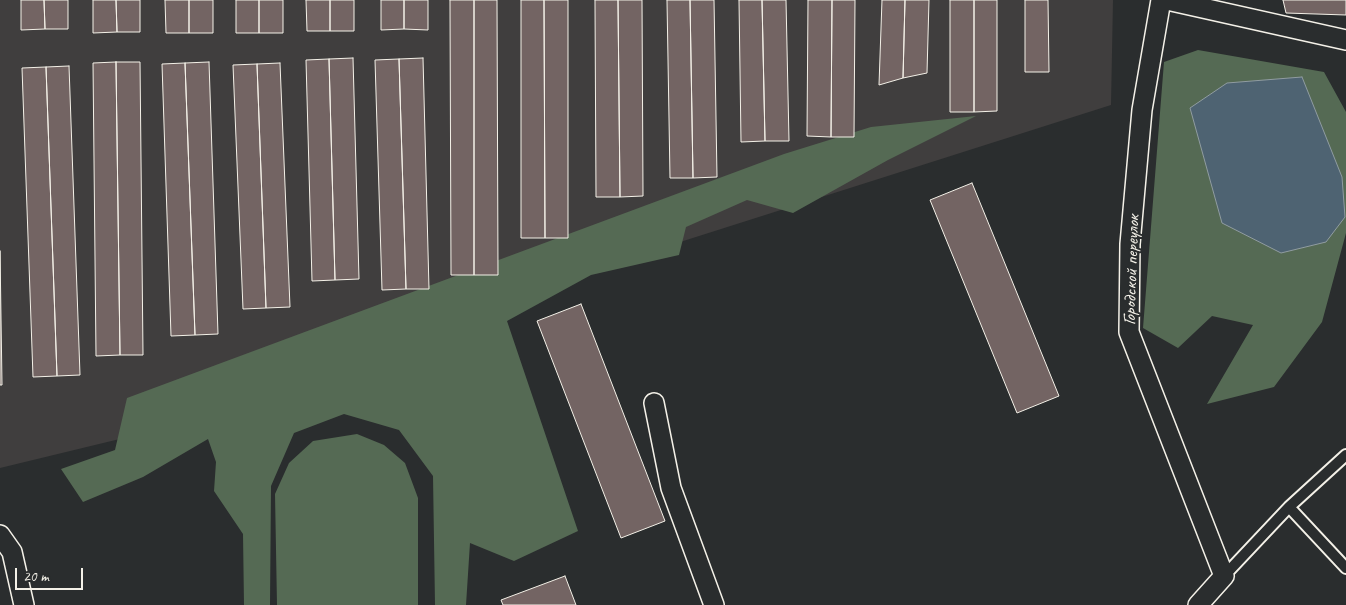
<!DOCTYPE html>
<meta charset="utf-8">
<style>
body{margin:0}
#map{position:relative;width:1346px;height:605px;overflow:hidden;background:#2a2d2e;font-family:Caveat,sans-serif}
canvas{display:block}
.scale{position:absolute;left:15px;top:568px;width:68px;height:22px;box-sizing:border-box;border:2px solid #f4f1e8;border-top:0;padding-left:6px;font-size:15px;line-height:18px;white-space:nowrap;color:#f4f1e8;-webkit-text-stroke:4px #2a2d2e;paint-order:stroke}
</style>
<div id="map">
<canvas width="1346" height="605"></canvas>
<div class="scale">20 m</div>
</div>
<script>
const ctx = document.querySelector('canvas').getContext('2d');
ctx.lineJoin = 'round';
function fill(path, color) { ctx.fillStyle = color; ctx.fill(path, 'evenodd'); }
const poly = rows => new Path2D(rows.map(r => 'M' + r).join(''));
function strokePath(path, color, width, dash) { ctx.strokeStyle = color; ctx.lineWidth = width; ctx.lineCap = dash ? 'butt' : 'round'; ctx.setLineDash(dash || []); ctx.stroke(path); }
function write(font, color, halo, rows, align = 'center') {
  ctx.font = font + ' Caveat,sans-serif'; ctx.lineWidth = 4; ctx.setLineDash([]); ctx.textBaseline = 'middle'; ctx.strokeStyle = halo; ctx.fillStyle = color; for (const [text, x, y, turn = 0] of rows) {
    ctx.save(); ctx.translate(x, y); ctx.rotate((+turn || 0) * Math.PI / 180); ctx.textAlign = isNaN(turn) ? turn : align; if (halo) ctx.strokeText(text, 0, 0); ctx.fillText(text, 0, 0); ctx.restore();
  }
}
const built = poly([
 [0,0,1113,0,1111,105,611,264,132,436,0,468]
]);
const green = poly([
 [1198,50,1324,72,1346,112,1346,233,1322,322,1274,387,1207,404,1253,325,1212,316,1178,348,1143,328,1164,62],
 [976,116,888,160,793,213,747,200,686,227,679,255,591,275,507,321,578,531,514,561,470,543,466,605,435,605,433,476,399,430,344,414,294,433,271,486,270,605,244,605,243,534,214,491,216,462,208,439,143,477,83,502,61,469,115,450,127,398,784,154,871,127],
 [357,434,384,445,405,463,418,498,418,605,277,605,275,494,289,463,313,441]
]);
const water = poly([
 [1302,77,1342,177,1345,217,1326,242,1281,253,1222,223,1190,108,1227,83,1302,77]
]);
const building = poly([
 [21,0,44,0,45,29,21,30,21,0],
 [44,0,68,0,68,29,45,29,44,0],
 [93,0,116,0,117,32,93,33,93,0],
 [116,0,140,0,140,32,117,32,116,0],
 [165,0,189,0,189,33,166,33,165,0],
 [189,0,213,0,213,33,189,33,189,0],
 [236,0,259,0,259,33,236,33,236,0],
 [259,0,283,0,283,33,259,33,259,0],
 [306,0,330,0,330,31,307,31,306,0],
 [330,0,354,0,354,31,330,31,330,0],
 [381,0,404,0,404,29,381,30,381,0],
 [404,0,428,0,428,30,404,29,404,0],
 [450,0,474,0,474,275,451,275,450,0],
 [474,0,497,0,498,275,474,275,474,0],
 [521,0,544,0,545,238,521,238,521,0],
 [544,0,568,0,568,238,545,238,544,0],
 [595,0,618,0,620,197,596,197,595,0],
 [618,0,642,0,643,196,620,197,618,0],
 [667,0,690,0,693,178,670,178,667,0],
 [690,0,714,0,717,177,693,178,690,0],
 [739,0,762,0,765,141,741,142,739,0],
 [762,0,786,0,789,141,765,141,762,0],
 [808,0,832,0,831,137,807,136,808,0],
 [832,0,855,0,854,137,831,137,832,0],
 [882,0,905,0,903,78,879,85,882,0],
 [905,0,929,0,927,73,903,78,905,0],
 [950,0,974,0,974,112,950,112,950,0],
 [974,0,997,0,997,111,974,112,974,0],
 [1025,0,1048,0,1049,72,1025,72,1025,0],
 [1283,0,1346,0,1346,15,1286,13,1283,0],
 [353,58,359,279,335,280,329,59,353,58],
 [423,58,429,289,406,289,399,59,423,58],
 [329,59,335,280,312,281,306,60,329,59],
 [399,59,406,289,382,290,375,60,399,59],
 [116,62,120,355,96,356,93,63,116,62],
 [116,62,140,62,143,355,120,355,116,62],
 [209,62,218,334,195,335,185,63,209,62],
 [185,63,195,335,171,336,162,64,185,63],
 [280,63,290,307,266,308,257,64,280,63],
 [257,64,266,308,243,309,233,65,257,64],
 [69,66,80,375,57,376,46,67,69,66],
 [46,67,57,376,33,377,22,68,46,67],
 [972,183,1059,396,1017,413,930,200,972,183],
 [0,251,2,385,0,385,0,251],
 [581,304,665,521,621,538,537,321,581,304],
 [565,576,576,605,503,605,501,600,565,576]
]);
const lane = poly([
 [1289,507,1346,568],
 [1224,576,1289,507,1346,455]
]);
const street = poly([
 [1161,0,1142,110,1130,244,1129,332,1224,576,1198,605],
 [1167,0,1346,40],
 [654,403,671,488,714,605],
 [0,535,12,552,24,605]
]);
const streetNames = [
 ["Городской переулок",1132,270,-88]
];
fill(built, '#403e3e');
fill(green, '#556a54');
fill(water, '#4e6372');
strokePath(water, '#909ca1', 1);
fill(building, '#736463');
strokePath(building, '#f4f1e8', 1);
strokePath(lane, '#f4f1e8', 14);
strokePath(street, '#f4f1e8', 22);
strokePath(lane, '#2a2d2e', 10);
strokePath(street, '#2a2d2e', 19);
write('18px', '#f4f1e8', '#2a2d2e', streetNames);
</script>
